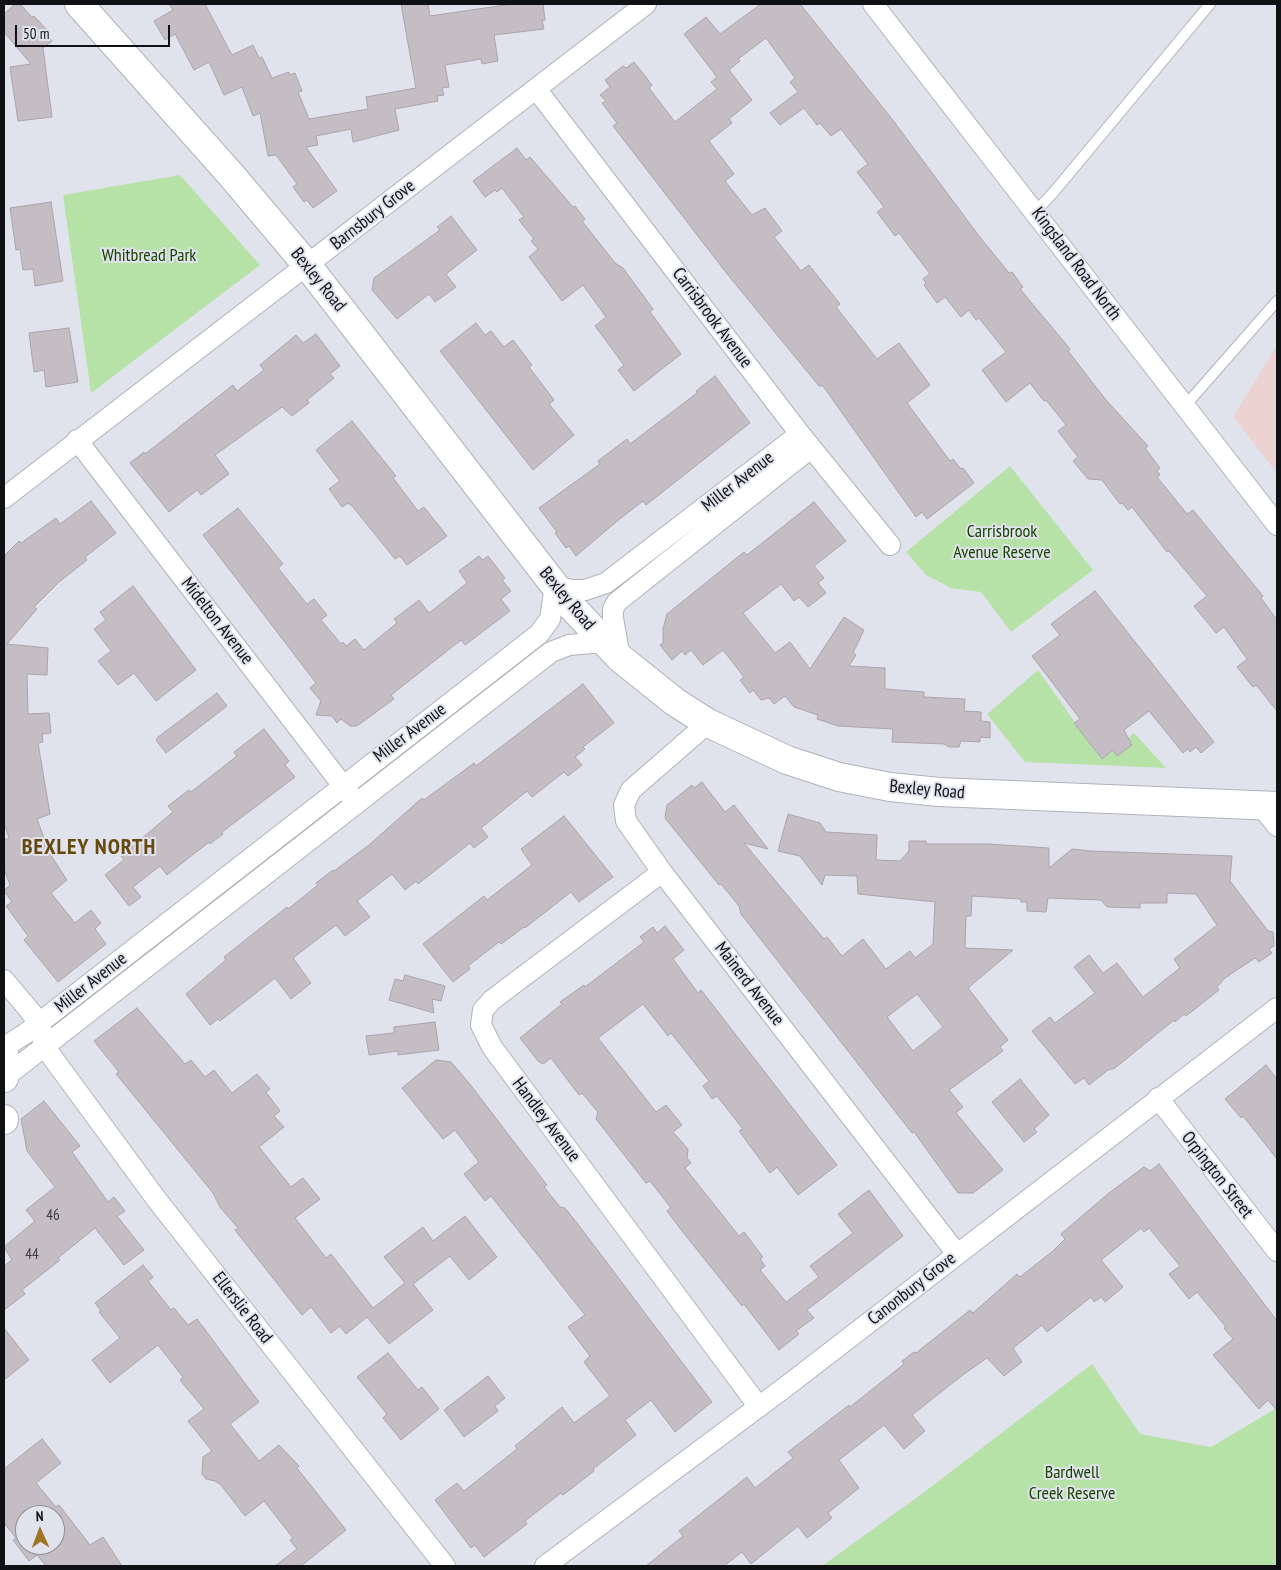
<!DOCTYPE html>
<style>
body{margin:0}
#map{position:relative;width:1281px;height:1570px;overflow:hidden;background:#e0e2ec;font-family:"PT Sans Narrow",sans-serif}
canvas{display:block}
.frame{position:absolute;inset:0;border:5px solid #101114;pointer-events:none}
.north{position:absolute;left:15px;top:1505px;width:50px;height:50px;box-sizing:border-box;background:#e0e2ec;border:1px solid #8d8e96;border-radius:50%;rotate:358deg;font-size:14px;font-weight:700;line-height:20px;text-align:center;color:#101114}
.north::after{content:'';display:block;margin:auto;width:18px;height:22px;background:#9e7423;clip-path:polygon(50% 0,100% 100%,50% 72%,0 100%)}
.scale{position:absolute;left:15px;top:25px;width:155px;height:22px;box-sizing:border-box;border:2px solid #101114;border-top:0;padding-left:6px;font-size:15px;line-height:18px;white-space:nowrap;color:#101114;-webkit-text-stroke:4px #e0e2ec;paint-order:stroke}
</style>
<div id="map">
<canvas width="1281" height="1570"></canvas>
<div class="frame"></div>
<div class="north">N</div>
<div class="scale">50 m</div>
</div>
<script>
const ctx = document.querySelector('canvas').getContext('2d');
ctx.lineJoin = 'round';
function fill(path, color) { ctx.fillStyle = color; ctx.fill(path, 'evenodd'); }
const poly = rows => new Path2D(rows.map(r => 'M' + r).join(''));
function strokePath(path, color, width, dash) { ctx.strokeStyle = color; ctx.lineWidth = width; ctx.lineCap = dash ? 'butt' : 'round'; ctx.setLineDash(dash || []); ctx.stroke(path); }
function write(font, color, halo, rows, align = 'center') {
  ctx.font = font + ' "PT Sans Narrow",sans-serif'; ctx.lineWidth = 4; ctx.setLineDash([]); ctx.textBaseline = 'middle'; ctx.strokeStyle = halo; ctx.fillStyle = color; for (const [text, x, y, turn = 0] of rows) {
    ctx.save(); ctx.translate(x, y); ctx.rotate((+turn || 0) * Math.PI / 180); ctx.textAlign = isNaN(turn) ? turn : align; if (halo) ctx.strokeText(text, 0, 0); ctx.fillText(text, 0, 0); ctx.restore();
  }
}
const education = poly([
 [1277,345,1277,473,1233,417]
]);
const green = poly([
 [180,175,260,265,91,393,63,195],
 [1010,466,1093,570,1011,632,981,592,951,588,926,575,906,552],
 [1038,670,1101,759,1113,750,1117,756,1131,746,1127,739,1134,733,1166,768,1025,762,987,714],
 [1092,1364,1140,1434,1211,1447,1277,1408,1277,1566,822,1566,923,1493]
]);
const building = poly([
 [15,4,20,4,32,17,34,16,47,30,45,32,52,41,43,48,52,117,18,121,10,67,31,64,4,32,4,14,15,4],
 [169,4,205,4,232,55,253,45,259,58,262,57,272,78,289,72,290,75,295,73,302,91,298,92,309,119,368,109,366,97,416,88,401,4,428,4,430,16,512,4,543,4,545,20,542,20,544,29,494,35,498,61,482,64,481,59,445,65,449,87,442,88,444,95,437,96,438,101,395,109,399,130,353,142,351,129,316,136,318,145,306,147,337,191,313,208,307,200,304,202,293,187,297,184,276,155,268,156,260,113,253,116,242,87,224,95,209,62,194,70,175,34,165,40,154,21,173,10,169,4],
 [761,4,800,4,892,119,979,236,1009,273,1012,272,1023,287,1020,289,1070,349,1068,351,1106,400,1148,446,1145,448,1160,468,1157,471,1160,475,1157,477,1187,514,1193,510,1263,596,1261,598,1277,620,1277,711,1256,685,1253,687,1237,667,1247,659,1224,627,1216,633,1194,606,1207,596,1169,551,1167,552,1132,507,1128,510,1122,503,1120,504,1102,480,1088,479,1073,461,1078,457,1058,431,1066,425,1046,400,1044,401,1030,383,1006,402,982,370,1006,352,979,318,976,320,969,310,961,317,945,297,937,303,924,285,926,283,923,279,930,274,899,233,895,236,877,212,884,207,857,172,868,164,841,129,831,136,820,123,817,125,804,108,780,125,770,113,798,92,790,82,795,78,766,38,738,59,740,61,729,70,752,100,729,119,732,123,709,141,734,174,725,181,752,215,765,208,782,231,774,237,801,271,809,265,840,304,836,307,877,359,899,343,930,385,907,403,950,461,953,459,961,469,963,468,974,483,927,519,922,512,916,517,823,386,819,386,728,275,613,126,617,123,602,103,606,101,600,95,610,87,605,80,623,66,626,68,634,62,652,85,649,88,675,122,717,89,711,82,717,77,684,34,706,17,720,34,761,4],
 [517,148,526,160,530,157,573,207,575,206,585,219,582,221,615,263,623,268,653,309,650,312,681,354,634,391,618,370,624,365,595,326,606,317,583,285,562,301,529,257,538,249,531,241,534,239,519,220,524,217,502,188,497,192,495,190,485,197,473,181,517,148],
 [51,202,63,281,35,286,33,269,23,270,20,249,16,250,10,208,51,202],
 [451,216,477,250,446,274,456,287,435,302,429,294,397,319,372,290,374,278,440,230,437,227,451,216],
 [476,323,485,335,491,331,504,347,513,340,532,365,529,367,554,400,549,404,574,435,533,470,440,351,476,323],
 [69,328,78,382,46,387,44,370,34,372,29,333,69,328],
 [316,334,340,366,330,374,334,378,307,400,309,403,292,416,282,407,215,455,229,474,201,495,197,490,169,512,130,463,144,452,145,454,233,385,237,391,264,370,260,365,296,335,303,343,316,334],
 [715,376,750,423,646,505,643,501,616,522,576,556,569,546,566,548,555,533,557,532,539,508,600,464,598,461,627,439,630,444,697,393,696,391,715,376],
 [352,421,396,476,393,478,418,511,424,507,447,536,407,565,400,556,395,559,353,507,348,503,342,507,329,489,340,481,316,450,352,421],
 [91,501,116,533,85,557,87,560,59,582,34,607,37,609,7,644,48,648,47,675,27,674,28,714,49,713,51,733,42,734,43,742,38,743,50,814,37,819,50,854,67,880,51,893,75,923,91,910,101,923,95,929,106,944,58,982,24,940,28,936,6,906,12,902,4,891,10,885,4,869,4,840,9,838,4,823,4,556,19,541,21,543,56,518,60,524,91,501],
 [814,502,846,541,814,566,824,578,818,583,826,593,808,607,799,597,794,601,781,584,743,613,775,653,790,642,810,669,844,617,864,630,853,653,856,655,849,666,885,668,885,689,924,692,924,697,965,699,964,711,981,712,981,721,990,722,990,738,980,737,980,742,961,741,959,747,949,747,944,744,892,742,893,729,838,726,817,719,818,715,794,707,785,696,774,704,769,698,761,700,753,690,750,693,740,680,744,677,723,650,703,665,691,650,685,655,682,651,672,660,660,645,663,643,663,629,667,614,744,552,747,555,814,502],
 [238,508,283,564,278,568,307,604,314,599,327,615,321,620,341,644,343,642,346,646,355,639,364,650,397,623,394,619,419,600,429,613,467,583,459,571,479,556,483,560,488,556,505,578,502,580,511,591,501,599,510,611,465,645,461,640,391,695,394,699,357,726,350,726,341,719,337,723,332,716,316,715,321,701,310,688,316,683,203,535,238,508],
 [133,586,196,670,156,701,134,673,118,685,98,661,111,651,94,629,106,620,100,612,133,586],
 [1095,591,1214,742,1201,753,1196,747,1190,752,1188,749,1183,753,1149,711,1124,730,1132,745,1117,756,1113,750,1102,759,1074,723,1080,719,1032,656,1060,635,1051,624,1095,591],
 [583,684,614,723,583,747,585,749,575,757,582,765,568,776,564,772,532,797,527,791,481,828,488,837,474,848,470,843,418,884,416,881,405,890,392,874,357,901,370,917,345,936,336,925,293,958,311,983,291,999,275,978,220,1021,218,1019,210,1025,186,994,226,960,224,957,287,907,288,909,318,885,316,883,333,870,334,871,369,845,422,798,424,800,474,763,476,766,583,684],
 [217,693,227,706,166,753,156,740,158,737,217,693],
 [264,729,289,761,285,765,295,777,222,832,223,834,210,844,209,842,167,875,160,866,133,887,141,897,129,906,105,875,124,860,121,856,173,812,168,806,189,790,191,792,237,756,234,752,264,729],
 [702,782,725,812,734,805,768,849,744,843,824,939,827,937,842,956,863,939,886,969,910,951,915,958,933,944,935,902,858,894,857,876,825,875,822,885,800,856,778,851,788,814,820,823,826,832,877,835,876,860,900,861,909,851,909,841,926,841,926,844,988,844,1049,848,1049,868,1072,849,1090,851,1232,856,1230,881,1268,931,1273,932,1274,946,1269,949,1272,953,1259,962,1255,958,1225,978,1217,987,1219,990,1186,1016,1184,1014,1175,1022,1174,1020,1115,1068,1108,1070,1089,1085,1084,1078,1075,1084,1032,1031,1050,1017,1055,1023,1095,993,1074,967,1089,955,1103,973,1117,963,1143,997,1180,968,1174,959,1217,925,1196,894,1167,893,1167,903,1140,903,1140,908,1107,907,1101,900,1048,898,1046,912,1027,911,1027,902,1021,902,1021,899,972,896,971,916,966,916,965,948,1013,950,968,988,1008,1040,1000,1047,1003,1051,949,1090,963,1107,956,1113,1003,1170,973,1193,958,1193,914,1132,912,1133,741,914,739,906,721,884,719,885,665,818,667,805,692,785,694,788,702,782],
 [917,994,943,1027,913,1051,887,1017,917,994],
 [564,816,613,877,579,902,571,892,525,928,524,927,501,944,499,942,468,966,470,969,453,982,423,944,484,896,487,900,532,865,521,849,564,816],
 [665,926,684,950,673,959,698,993,701,990,837,1165,798,1195,777,1167,770,1173,739,1131,743,1129,717,1096,712,1099,703,1086,709,1081,671,1033,668,1036,643,1004,598,1038,656,1112,666,1105,682,1125,673,1132,688,1149,687,1158,691,1163,685,1168,739,1236,744,1232,763,1257,760,1259,765,1266,760,1270,786,1302,819,1277,810,1266,853,1233,838,1214,869,1190,903,1236,807,1310,814,1318,796,1331,799,1334,779,1350,744,1304,742,1306,682,1231,667,1211,671,1208,650,1181,646,1183,596,1119,598,1112,582,1093,579,1095,551,1058,543,1064,538,1061,520,1038,562,1004,560,1002,584,985,585,987,644,942,640,937,653,927,657,933,665,926],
 [405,975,445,986,441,1001,432,999,434,1013,389,1000,395,979,403,981,405,975],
 [137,1008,185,1064,191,1060,205,1077,214,1070,232,1093,257,1074,270,1089,266,1092,280,1111,274,1116,284,1127,259,1147,291,1187,303,1178,320,1199,295,1218,326,1258,331,1254,373,1308,405,1283,384,1257,423,1227,433,1241,465,1216,497,1257,469,1280,450,1256,413,1284,433,1310,389,1344,367,1317,346,1334,340,1326,331,1333,311,1307,302,1315,235,1230,238,1228,220,1207,213,1193,126,1086,116,1074,119,1072,94,1041,137,1008],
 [435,1022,439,1050,398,1055,398,1051,369,1055,366,1036,394,1033,394,1027,435,1022],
 [436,1060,451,1062,469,1083,547,1185,544,1187,560,1207,565,1208,580,1227,712,1402,675,1432,651,1400,625,1420,636,1435,593,1469,594,1471,563,1495,561,1493,525,1521,527,1524,484,1557,475,1545,471,1548,435,1500,457,1483,464,1491,517,1449,515,1446,562,1407,574,1423,610,1396,584,1362,590,1356,568,1327,585,1315,491,1196,485,1201,464,1174,479,1162,455,1130,443,1139,402,1088,436,1060],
 [1266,1065,1277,1079,1277,1159,1243,1116,1241,1118,1225,1099,1266,1065],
 [1020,1079,1049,1115,1034,1129,1037,1132,1024,1142,992,1102,1020,1079],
 [44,1101,80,1146,72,1152,108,1202,114,1197,125,1211,117,1216,144,1250,124,1265,95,1228,58,1258,60,1260,22,1290,25,1294,4,1310,4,1266,12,1260,4,1247,35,1221,26,1210,55,1187,27,1151,21,1119,44,1101],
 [1159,1164,1277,1321,1277,1411,1268,1400,1259,1409,1213,1355,1233,1339,1224,1328,1226,1327,1197,1292,1189,1299,1169,1274,1180,1266,1149,1228,1144,1232,1141,1228,1101,1260,1123,1287,1105,1302,1101,1297,1094,1302,1091,1297,1047,1332,1042,1325,1013,1348,1022,1362,1004,1376,987,1358,964,1374,912,1415,925,1431,904,1449,884,1425,839,1460,859,1488,828,1513,832,1518,807,1538,798,1526,751,1564,742,1552,724,1566,646,1566,683,1536,679,1531,747,1477,755,1488,793,1458,788,1452,849,1405,850,1407,904,1364,902,1361,914,1352,916,1353,970,1310,973,1313,1017,1274,1020,1277,1053,1251,1065,1239,1061,1234,1109,1193,1144,1167,1150,1171,1159,1164],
 [143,1265,153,1277,148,1281,171,1310,174,1308,188,1325,197,1319,259,1402,230,1424,259,1461,279,1445,299,1466,297,1468,346,1530,301,1566,275,1566,297,1549,290,1540,293,1538,264,1501,245,1516,221,1485,215,1481,206,1479,202,1474,203,1457,212,1451,188,1421,204,1409,180,1380,183,1377,158,1345,110,1383,92,1360,120,1338,99,1312,101,1311,95,1303,143,1265],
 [4,1328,29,1360,4,1380,4,1328],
 [388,1353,418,1390,422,1387,439,1409,401,1440,383,1418,387,1414,357,1377,388,1353],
 [488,1376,505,1398,495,1406,498,1411,464,1437,444,1410,488,1376],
 [42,1439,61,1463,36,1483,56,1507,59,1505,90,1545,103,1537,122,1566,46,1566,37,1555,29,1561,13,1540,16,1538,4,1523,4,1469,42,1439],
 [25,1515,55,1515,55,1545,25,1545,25,1515]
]);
const service = poly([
 [1036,211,1053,193,1210,4],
 [1185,406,1277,301]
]);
const minor = poly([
 [873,4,1277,525],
 [537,90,800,434,890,545],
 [77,440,350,795],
 [4,498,646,4],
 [620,658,613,618,613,609,617,602,811,448],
 [708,723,631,790,624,805,626,821,662,872,957,1254],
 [1254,804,1266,812,1277,826],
 [662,872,492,1000,483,1010,481,1025,492,1047,759,1407],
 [4,980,40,1023,44,1046,157,1200,445,1566],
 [4,1047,25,1034,539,634,550,619,555,586,572,590,585,590,606,583,800,434],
 [5,1077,551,652,569,645,603,642],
 [1158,1098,1277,1251],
 [545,1566,788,1385,1277,1008]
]);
const secondary = poly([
 [4,1054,7,1067,4,1078],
 [4,1119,4,1120]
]);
const primary = poly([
 [79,4,232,176,307,265,569,604,620,658,675,702,708,723,787,760,839,777,890,787,939,792,1277,806]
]);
const numberNames = [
 ["46",53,1216],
 ["44",32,1255]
];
const streetNames = [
 ["Barnsbury Grove",373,215,-38],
 ["Kingsland Road North",1076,264,53],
 ["Bexley Road",318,280,51],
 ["Carrisbrook Avenue",712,318,53],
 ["Miller Avenue",738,482,-38],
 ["Bexley Road",567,599,50],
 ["Midelton Avenue",217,621,52],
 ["Miller Avenue",410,733,-37],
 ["Bexley Road",927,790,5],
 ["Miller Avenue",91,983,-38],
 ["Mainerd Avenue",749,984,52],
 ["Handley Avenue",546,1120,53],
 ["Orpington Street",1217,1175,52],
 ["Canonbury Grove",912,1289,-38],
 ["Ellerslie Road",242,1308,52]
];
const parkNames = [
 ["Whitbread Park",149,256],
 ["Carrisbrook",1002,532],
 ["Avenue Reserve",1002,553],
 ["Bardwell",1072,1473],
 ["Creek Reserve",1072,1494]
];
const districtNames = [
 ["BEXLEY NORTH",89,848]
];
fill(education, '#ecd2d0');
fill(green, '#b7e2a7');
fill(building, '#c5bdc4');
strokePath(building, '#aba3ab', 1);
strokePath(service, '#b0b2bc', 12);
strokePath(minor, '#b0b2bc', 22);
strokePath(secondary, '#b0b2bc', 30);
strokePath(primary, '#b0b2bc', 30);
strokePath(service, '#fff', 10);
strokePath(minor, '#fff', 20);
strokePath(secondary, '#fff', 28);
strokePath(primary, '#fff', 28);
write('15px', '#3d3c40', null, numberNames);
write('18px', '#101114', '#e0e2ec', streetNames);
write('18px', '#184400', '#e0e2ec', parkNames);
ctx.letterSpacing = '1px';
write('bold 22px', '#654910', '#e0e2ec', districtNames);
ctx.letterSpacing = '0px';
</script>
